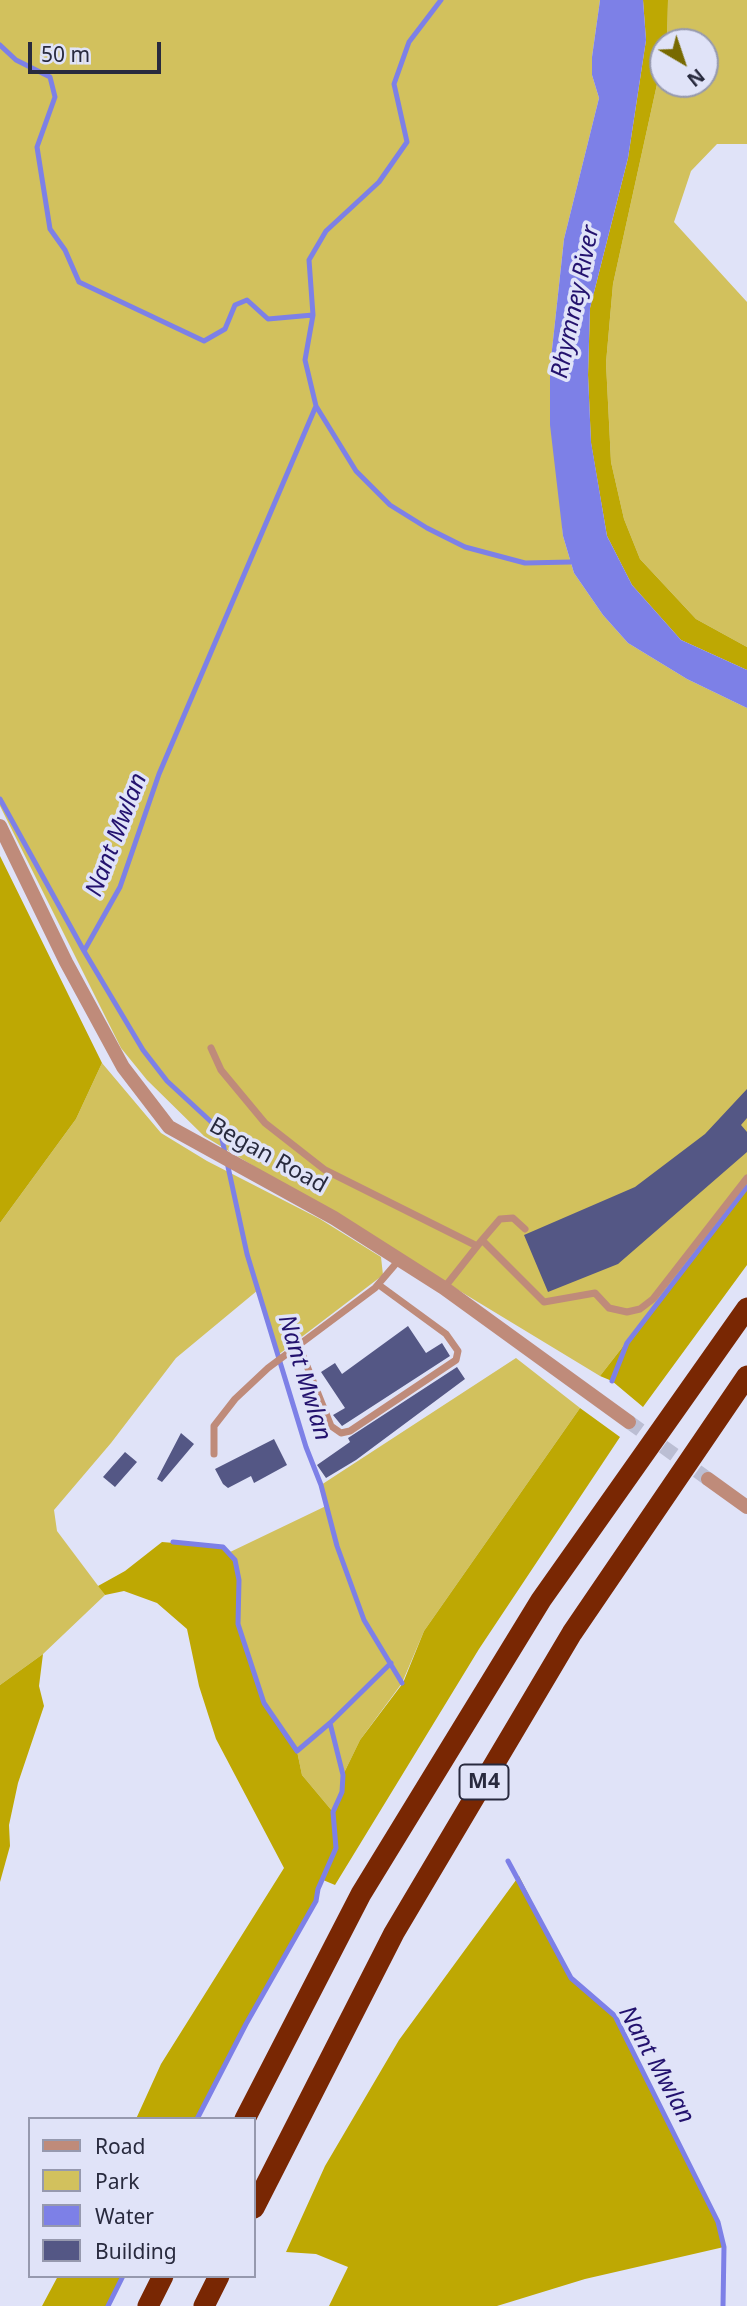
<!DOCTYPE html>
<style>
body{margin:0}
#map{position:relative;width:747px;height:2306px;overflow:hidden;background:#e0e3f8;font-family:"Noto Sans",sans-serif}
canvas{display:block}
.legend{position:absolute;left:28px;top:2117px;width:228px;height:161px;box-sizing:border-box;background:#e0e3f8;border:2px solid #9699ae;margin:0;padding:9px 12px;list-style:none;font-size:21px;color:#282a3e}
.legend li{display:flex;align-items:center;gap:14px;height:35px}
.legend b{width:35px;border:2px solid #9699ae}
.north{position:absolute;left:649px;top:28px;width:70px;height:70px;box-sizing:border-box;background:#e0e3f8;border:2px solid #9699ae;border-radius:50%;rotate:141deg;font-size:19px;font-weight:700;line-height:28px;text-align:center;color:#282a3e}
.north::after{content:'';display:block;margin:auto;width:24px;height:32px;background:#786a01;clip-path:polygon(50% 0,100% 100%,50% 72%,0 100%)}
.scale{position:absolute;left:28px;top:42px;width:133px;height:32px;box-sizing:border-box;border:4px solid #282a3e;border-top:0;padding-left:9px;font-size:21px;line-height:24px;white-space:nowrap;color:#282a3e;-webkit-text-stroke:5px #e0e3f8;paint-order:stroke}
</style>
<div id="map">
<canvas width="747" height="2306"></canvas>
<ul class="legend">
<li><b style="height:9px;background:#bf8b7a"></b>Road</li>
<li><b style="height:19px;background:#d2c15d"></b>Park</li>
<li><b style="height:19px;background:#7d80e7"></b>Water</li>
<li><b style="height:19px;background:#545785"></b>Building</li>
</ul>
<div class="north">N</div>
<div class="scale">50 m</div>
</div>
<script>
const ctx = document.querySelector('canvas').getContext('2d');
ctx.lineJoin = 'round';
function fill(path, color) { ctx.fillStyle = color; ctx.fill(path, 'evenodd'); }
const poly = rows => new Path2D(rows.map(r => 'M' + r).join(''));
function strokePath(path, color, width, dash) { ctx.strokeStyle = color; ctx.lineWidth = width; ctx.lineCap = dash ? 'butt' : 'round'; ctx.setLineDash(dash || []); ctx.stroke(path); }
function write(font, color, halo, rows, align = 'center') {
  ctx.font = font + ' "Noto Sans",sans-serif'; ctx.lineWidth = 7; ctx.setLineDash([]); ctx.textBaseline = 'middle'; ctx.strokeStyle = halo; ctx.fillStyle = color; for (const [text, x, y, turn = 0] of rows) {
    ctx.save(); ctx.translate(x, y); ctx.rotate((+turn || 0) * Math.PI / 180); ctx.textAlign = isNaN(turn) ? turn : align; if (halo) ctx.strokeText(text, 0, 0); ctx.fillText(text, 0, 0); ctx.restore();
  }
}
const green = poly([
 [0,0,600,0,592,57,592,75,599,98,564,239,550,368,563,536,574,573,603,615,628,643,687,679,747,708,747,1187,600,1376,204,1136,147,1080,121,1048,0,806],
 [668,0,747,0,747,144,717,144,691,171,674,222,747,302,747,647,696,619,640,559,624,519,611,462,606,363,613,284,663,57,663,84,705,84,705,42,667,42],
 [102,1063,161,1133,207,1161,320,1219,381,1257,383,1275,278,1355,258,1290,176,1358,111,1443,54,1510,57,1531,105,1595,43,1654,0,1685,0,1223,76,1119],
 [516,1358,580,1408,424,1631,402,1683,360,1740,343,1775,342,1792,333,1812,302,1775,297,1751,264,1703,238,1624,239,1579,228,1553,326,1506,321,1485]
]);
const forest = poly([
 [643,0,668,0,667,41,663,42,663,57,613,284,606,363,611,462,624,519,640,559,696,619,747,647,747,670,681,640,632,585,607,536,591,443,588,375,590,308,628,158,646,40],
 [0,856,102,1063,76,1119,0,1223],
 [747,1187,747,1265,643,1407,612,1381,600,1376],
 [580,1408,620,1437,479,1649,335,1885,323,1880,316,1901,293,1945,246,2024,197,2119,136,2119,161,2064,284,1868,216,1739,199,1686,187,1629,157,1603,124,1591,105,1595,98,1586,125,1571,162,1542,223,1547,235,1560,239,1580,238,1624,264,1703,297,1751,302,1775,333,1812,342,1792,343,1775,360,1740,403,1683,424,1631],
 [43,1654,39,1686,44,1706,18,1783,9,1825,10,1846,0,1882,0,1685],
 [519,1876,571,1978,615,2016,718,2222,724,2247,585,2279,497,2306,329,2306,348,2267,316,2254,286,2252,325,2166,399,2040],
 [58,2276,123,2276,108,2306,42,2306]
]);
const water = poly([
 [600,0,643,0,646,40,628,158,590,308,588,375,591,442,607,536,632,585,681,640,747,670,747,708,687,679,628,643,603,615,574,573,563,536,550,425,550,368,564,239,599,98,592,75,592,57]
]);
const stream = poly([
 [0,45,16,60,50,77,55,97,37,147,50,229,65,250,79,282,204,341,225,329,235,305,247,300,268,319,313,315],
 [316,406,356,471,390,505,427,528,465,547,525,563,571,562],
 [0,799,84,951],
 [612,1381,627,1343,747,1187],
 [173,1542,223,1547,235,1560,239,1580,238,1624,264,1703,297,1751,330,1723,391,1663],
 [402,1683,364,1620,337,1546,321,1485,306,1447,247,1254,220,1130,167,1081,143,1050,84,951,120,887,159,774,316,406,305,360,313,315,309,260,326,231,379,182,407,142,394,84,409,42,441,0],
 [508,1861,571,1978,615,2016,718,2222,724,2247,723,2306],
 [197,2119,246,2024,316,1901,318,1889,336,1848,333,1812,342,1792,343,1775,330,1723],
 [108,2306,123,2276]
]);
const building = poly([
 [747,1089,747,1118,741,1125,747,1132,747,1152,618,1264,548,1292,524,1235,635,1187,705,1134],
 [408,1326,426,1353,442,1343,450,1356,342,1426,333,1415,345,1408,321,1372,335,1363,342,1374],
 [457,1367,465,1379,356,1460,326,1478,317,1465,350,1442,348,1438],
 [181,1433,194,1444,162,1482,157,1479],
 [274,1439,287,1465,254,1483,251,1476,228,1488,223,1484,215,1469],
 [125,1452,137,1462,115,1487,103,1477]
]);
const streetTunnel = poly([
 [629,1422,708,1479]
]);
const lane = poly([
 [211,1048,221,1070,265,1123,325,1170,477,1246],
 [482,1240,500,1219,513,1218,525,1229],
 [444,1288,482,1240,544,1302,595,1293,609,1308,627,1312,640,1309,653,1299,747,1178],
 [299,1346,331,1426,341,1433,350,1431,456,1360,458,1351,446,1334,379,1285],
 [214,1454,214,1426,235,1399,268,1368,375,1288,399,1260]
]);
const street = poly([
 [0,826,66,962,123,1067,169,1127,334,1218,444,1288,629,1422],
 [708,1479,747,1507]
]);
const highway = poly([
 [245,2119,361,1894,541,1600,747,1308],
 [254,2208,394,1933,572,1633,747,1376],
 [148,2306,163,2276],
 [204,2306,219,2276]
]);
const shields = [
 [484,1782,49]
];
const shieldNames = [
 ["M4",484,1782]
];
const streetNames = [
 ["Began Road",268,1156,29]
];
const waterNames = [
 ["Rhymney River",576,302,-78],
 ["Nant Mwlan",117,835,-69],
 ["Nant Mwlan",304,1378,73],
 ["Nant Mwlan",656,2065,61]
];
fill(green, '#d2c15d');
fill(forest, '#bea803');
fill(water, '#7d80e7');
strokePath(stream, '#7d80e7', 5);
fill(building, '#545785');
strokePath(streetTunnel, '#bbbed3', 14, [14, 7]);
strokePath(lane, '#bf8b7a', 7);
strokePath(street, '#bf8b7a', 14);
strokePath(highway, '#792703', 21);
for (const [x, y, w] of shields) { const box = new Path2D(); box.roundRect(x - w / 2, y - 17.5, w, 35, 5); ctx.fillStyle = '#e0e3f8'; ctx.fill(box); strokePath(box, '#282a3e', 2); }
write('bold 21px', '#282a3e', null, shieldNames);
write('23px', '#282a3e', '#e0e3f8', streetNames);
write('italic 24px', '#23126e', '#e0e3f8', waterNames);
</script>
